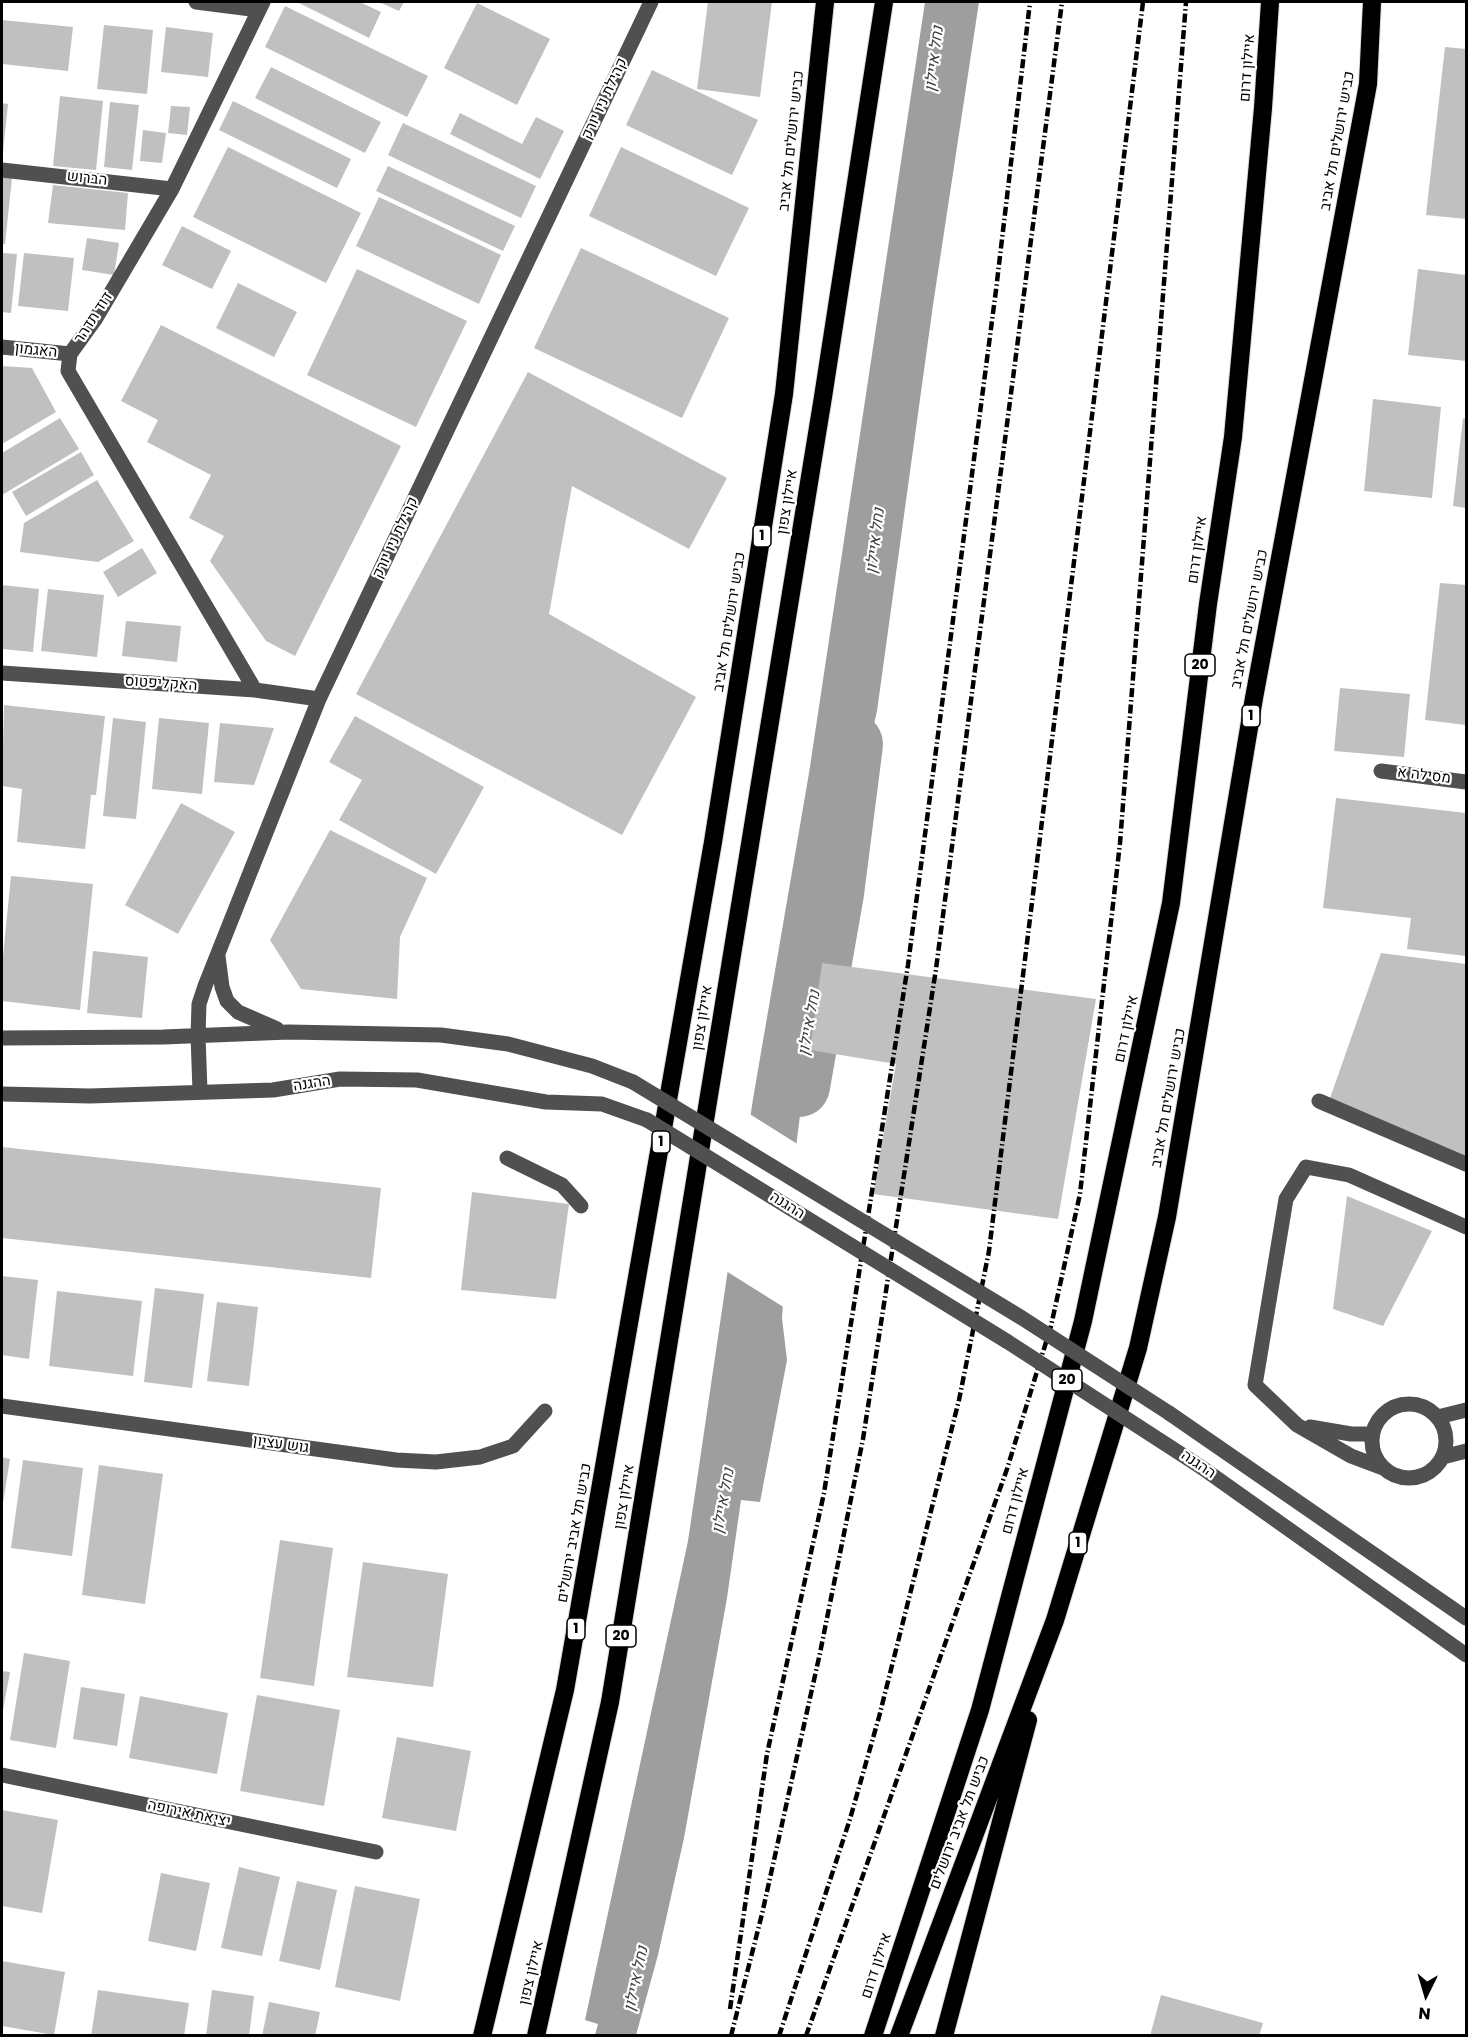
<!DOCTYPE html>
<meta charset="utf-8">
<style>
body{margin:0}
#map{position:relative;width:1468px;height:2037px;overflow:hidden;background:#fff;font-family:Poppins,sans-serif}
canvas{display:block}
.frame{position:absolute;inset:0;border:3px solid #000;pointer-events:none}
.north{position:absolute;left:1396px;top:1965px;width:60px;height:60px;-webkit-text-stroke:4px #fff;paint-order:stroke;rotate:185deg;font-size:16px;font-weight:700;line-height:24px;text-align:center;color:#000}
.north::after{content:'';display:block;margin:auto;width:21px;height:27px;background:#000;clip-path:polygon(50% 0,100% 100%,50% 72%,0 100%)}
</style>
<div id="map">
<canvas width="1468" height="2037"></canvas>
<div class="frame"></div>
<div class="north">N</div>
</div>
<script>
const ctx = document.querySelector('canvas').getContext('2d');
ctx.lineJoin = 'round';
function fill(path, color) { ctx.fillStyle = color; ctx.fill(path, 'evenodd'); }
const poly = rows => new Path2D(rows.map(r => 'M' + r).join(''));
function strokePath(path, color, width, dash) { ctx.strokeStyle = color; ctx.lineWidth = width; ctx.lineCap = dash ? 'butt' : 'round'; ctx.setLineDash(dash || []); ctx.stroke(path); }
function write(font, color, halo, rows, align = 'center') {
  ctx.font = font + ' Poppins,Heebo,sans-serif'; ctx.lineWidth = 4.5; ctx.setLineDash([]); ctx.textBaseline = 'middle'; ctx.strokeStyle = halo; ctx.fillStyle = color; for (const [text, x, y, turn = 0] of rows) {
    ctx.save(); ctx.translate(x, y); ctx.rotate((+turn || 0) * Math.PI / 180); ctx.textAlign = isNaN(turn) ? turn : align; if (halo) ctx.strokeText(text, 0, 0); ctx.fillText(text, 0, 0); ctx.restore();
  }
}
const water = poly([
 [925,2,979,2,933,305,877,711,850,829,836,828,791,1187,782,1318,787,1360,760,1502,741,1500,727,1598,684,1838,658,1955,636,2035,595,2035,598,2024,585,2020,688,1541,753,1099,809,773]
]);
const pier = poly([
 [748,1113,799,1145,785,1308,726,1271]
]);
const river = poly([
 [799,1086,833,893,852,744]
]);
const building = poly([
 [297,2,360,2,381,12,369,38],
 [379,2,404,2,399,11],
 [708,2,772,2,760,97,697,89],
 [477,3,550,39,517,105,444,68],
 [285,6,428,76,407,117,265,47],
 [2,20,73,27,68,71,2,64],
 [104,25,153,30,147,94,97,89],
 [166,27,213,33,208,77,161,72],
 [1445,47,1466,49,1466,219,1426,215],
 [271,67,381,122,365,153,255,98],
 [652,70,758,120,732,175,626,125],
 [60,96,103,101,96,170,53,166],
 [233,101,351,159,337,188,219,130],
 [110,102,139,105,132,170,104,167],
 [2,103,8,104,3,152,2,152],
 [171,106,190,107,187,135,168,133],
 [460,113,522,144,536,117,564,131,540,179,450,134],
 [403,123,536,186,521,218,388,155],
 [143,130,166,133,162,163,140,161],
 [228,147,361,213,326,283,193,217],
 [621,147,749,208,716,276,589,216],
 [388,166,515,226,503,251,376,191],
 [2,177,12,178,5,244,2,244],
 [53,185,128,193,125,230,48,223],
 [379,197,501,255,479,304,356,246],
 [182,226,231,251,212,289,162,265],
 [87,238,119,243,114,275,82,270],
 [581,248,729,318,682,418,534,348],
 [2,253,17,254,11,313,2,312],
 [24,253,74,258,68,311,18,306],
 [357,269,467,321,416,427,307,375],
 [1418,269,1466,275,1466,361,1408,355],
 [238,283,297,312,274,357,216,328],
 [161,325,401,446,295,656,266,641,210,561,224,536,189,518,211,475,147,442,158,420,121,401],
 [2,366,32,368,56,412,2,444],
 [528,372,727,478,689,549,572,486,549,614,696,697,622,835,356,694],
 [1373,399,1441,407,1432,498,1364,491],
 [60,418,79,449,2,495,2,453],
 [1463,418,1466,419,1466,508,1453,506],
 [81,452,94,475,26,516,12,492],
 [97,480,134,541,98,562,20,552,24,523],
 [142,548,157,573,118,597,103,572],
 [1440,583,1466,585,1466,725,1425,720],
 [2,585,39,589,33,652,2,649],
 [48,589,104,595,97,657,41,651],
 [126,621,181,626,177,662,122,656],
 [1340,688,1410,694,1404,757,1334,751],
 [4,705,105,716,96,795,91,795,85,849,17,842,22,789,2,786],
 [355,716,484,787,436,874,339,820,362,780,329,762],
 [113,718,146,722,136,819,103,816],
 [159,718,209,723,202,794,152,789],
 [220,723,274,728,254,785,214,782],
 [1336,798,1466,813,1466,956,1407,949,1411,918,1323,908],
 [181,803,235,832,178,934,125,905],
 [330,830,427,878,400,937,397,999,301,989,270,940],
 [11,876,93,884,80,1010,2,1001,2,966],
 [93,951,148,957,142,1018,87,1013],
 [1381,953,1466,964,1466,1161,1329,1101],
 [822,963,1096,999,1058,1219,873,1194,896,1064,810,1050],
 [2,1147,381,1188,371,1278,2,1238],
 [472,1192,569,1204,556,1299,461,1290],
 [1347,1196,1432,1231,1383,1326,1333,1309],
 [2,1276,38,1280,29,1359,2,1355],
 [155,1288,204,1294,192,1388,144,1382],
 [57,1291,142,1301,133,1376,49,1366],
 [217,1302,258,1307,249,1386,207,1381],
 [2,1457,10,1459,3,1503,2,1502],
 [23,1460,83,1468,72,1556,11,1548],
 [99,1465,163,1474,145,1604,82,1595],
 [280,1540,333,1548,314,1686,260,1678],
 [363,1562,448,1574,433,1687,347,1677],
 [24,1653,70,1661,56,1748,10,1740],
 [2,1671,10,1672,3,1710,2,1710],
 [81,1687,125,1694,117,1746,73,1739],
 [257,1695,340,1710,324,1806,240,1791],
 [140,1696,228,1713,217,1774,129,1758],
 [397,1737,471,1751,456,1831,382,1818],
 [2,1810,58,1820,42,1913,2,1906],
 [239,1867,280,1877,262,1956,221,1948],
 [161,1873,210,1883,196,1951,148,1941],
 [297,1881,337,1890,320,1970,279,1961],
 [355,1886,420,1899,400,2001,335,1987],
 [2,1961,65,1972,54,2035,2,2026],
 [98,1990,189,2003,184,2036,91,2036],
 [212,1990,254,1996,249,2036,206,2036],
 [1161,1995,1263,2023,1259,2036,1150,2036],
 [269,2002,320,2012,315,2036,262,2036]
]);
const minor = poly([
 [196,2,259,10],
 [2,170,172,189],
 [2,347,70,354],
 [2,673,255,690,319,699],
 [255,690,68,371,70,354,96,318,172,189,263,2],
 [1381,771,1466,782],
 [218,956,222,987,227,1001,238,1012,277,1029],
 [2,1038,163,1037,289,1032,441,1035,508,1044,592,1066,633,1082],
 [200,1091,198,1036,199,1004,205,986,319,699,651,2],
 [2,1094,90,1096,273,1090,340,1079,417,1080,546,1102,602,1104,647,1120],
 [1319,1101,1466,1164],
 [507,1158,562,1185,581,1206],
 '1372 1441a37 37 0 1 1 74 0a37 37 0 1 1-74 0Z',
 [2,1406,396,1460,436,1462,480,1457,513,1446,545,1411],
 [1169,1413,1466,1618],
 [1438,1417,1466,1410],
 [1310,1427,1351,1434,1372,1434],
 [1443,1457,1466,1451],
 [1201,1467,1466,1655],
 [1383,1468,1351,1456,1297,1425,1255,1385,1286,1199,1306,1167,1349,1175,1466,1227],
 [2,1775,376,1852]
]);
const highway = poly([
 [482,2036,565,1690,713,842,784,394,825,2],
 [536,2036,610,1702,823,397,884,2],
 [873,2036,980,1710,1083,1321,1171,903,1208,604,1233,437,1263,108,1270,2],
 [899,2036,1055,1620,1138,1348,1167,1217,1254,698,1368,84,1372,2],
 [944,2036,1028,1720]
]);
const rail = poly([
 [730,2009,767,1754,824,1493,908,965,996,290,1030,2],
 [731,2036,762,1914,820,1653,863,1439,936,969,1062,2],
 [779,2036,850,1819,879,1717,959,1400,989,1251,1143,2],
 [806,2036,1007,1469,1051,1326,1080,1194,1120,843,1186,2]
]);
const minorBridge = poly([
 [633,1082,1022,1318,1169,1413],
 [647,1120,1008,1342,1201,1467]
]);
const shields = [
 [762,536,18],
 [1200,665,30],
 [1251,716,18],
 [661,1142,18],
 [1067,1380,30],
 [1078,1543,18],
 [576,1629,18],
 [621,1636,30]
];
const shieldNames = [
 ["1",762,536],
 ["20",1200,665],
 ["1",1251,716],
 ["1",661,1142],
 ["20",1067,1380],
 ["1",1078,1543],
 ["1",576,1629],
 ["20",621,1636]
];
const streetNames = [
 ["איילון דרום",1248,68,-86],
 ["קהילת ניו יורק",605,99,-65],
 ["כביש ירושלים תל אביב",792,141,-84],
 ["כביש ירושלים תל אביב",1338,141,-80],
 ["הברוש",87,179,6],
 ["דוד תדהר",94,318,-57],
 ["האגמון",36,351,6],
 ["איילון צפון",788,502,-81],
 ["קהילת ניו יורק",396,538,-65],
 ["איילון דרום",1198,550,-82],
 ["כביש ירושלים תל אביב",1250,619,-79],
 ["כביש ירושלים תל אביב",730,622,-81],
 ["האקליפטוס",161,684,4],
 ["מסילה א",1424,776,7],
 ["איילון צפון",703,1018,-81],
 ["איילון דרום",1127,1029,-78],
 ["ההגנה",312,1084,-9],
 ["כביש ירושלים תל אביב",1169,1098,-80],
 ["ההגנה",787,1206,32],
 ["גוש עציון",281,1445,8],
 ["ההגנה",1198,1465,34],
 ["איילון צפון",625,1497,-81],
 ["איילון דרום",1016,1501,-75],
 ["כביש תל אביב ירושלים",575,1533,-80],
 ["יציאת אירופה",189,1814,12],
 ["כביש תל אביב ירושלים",960,1823,-69],
 ["איילון דרום",877,1966,-72],
 ["איילון צפון",532,1973,-77]
];
const waterNames = [
 ["נחל איילון",935,59,-83],
 ["נחל איילון",876,541,-83],
 ["נחל איילון",810,1023,-80],
 ["נחל איילון",724,1501,-80],
 ["נחל איילון",637,1979,-78]
];
fill(water, '#9e9e9e');
fill(pier, '#fff');
strokePath(river, '#9e9e9e', 62);
fill(building, '#c0c0c0');
strokePath(highway, '#dbdbdb', 20);
strokePath(minor, '#505050', 15);
strokePath(highway, '#000', 18);
strokePath(rail, '#000', 4.5, [9, 3, 1.5, 3]);
strokePath(minorBridge, '#505050', 15);
for (const [x, y, w] of shields) { const box = new Path2D(); box.roundRect(x - w / 2, y - 11, w, 22, 4.5); ctx.fillStyle = '#fff'; ctx.fill(box); strokePath(box, '#000', 1.5); }
write('bold 14px', '#000', null, shieldNames);
write('15px', '#000', '#fff', streetNames);
write('italic 16px', '#3f3f3f', '#fff', waterNames);
</script>
